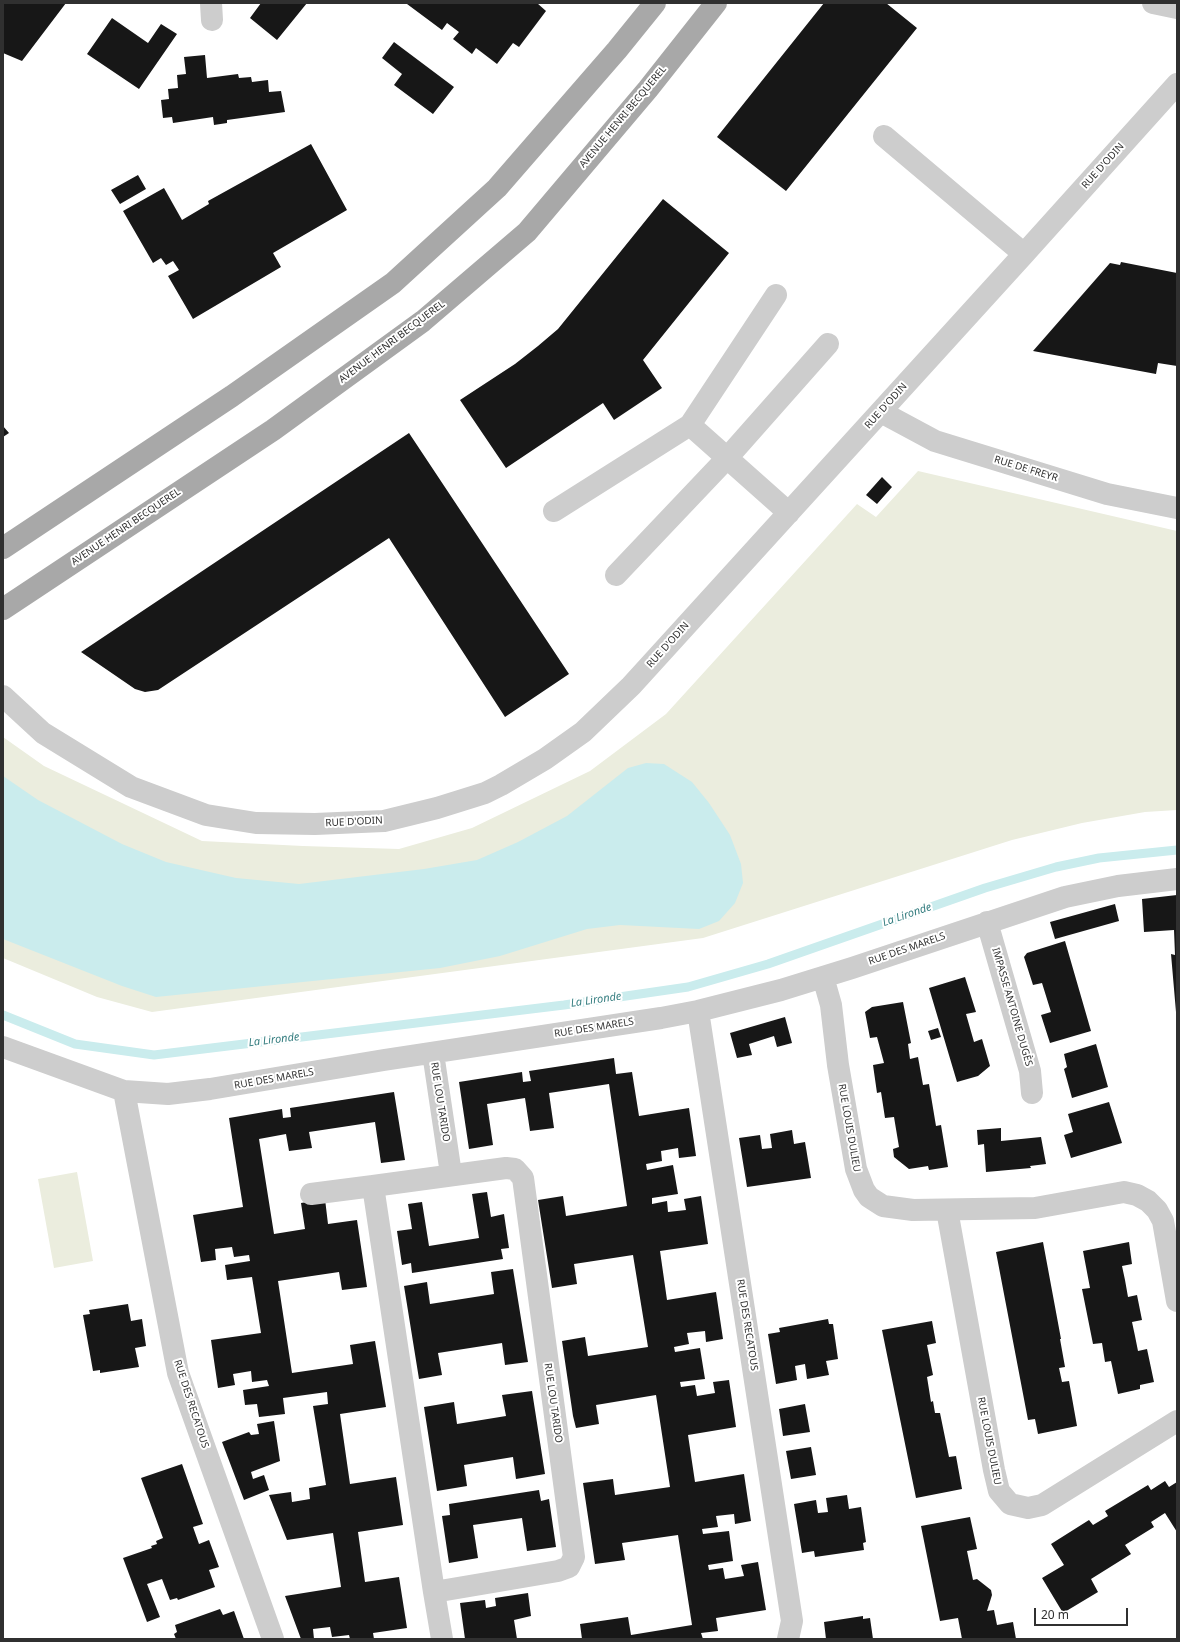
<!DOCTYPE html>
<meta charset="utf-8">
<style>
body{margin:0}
#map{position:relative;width:1180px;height:1642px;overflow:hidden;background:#fff;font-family:"Noto Sans",sans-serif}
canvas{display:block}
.frame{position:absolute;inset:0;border:4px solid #303030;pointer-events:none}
.scale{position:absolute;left:1034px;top:1608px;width:94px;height:18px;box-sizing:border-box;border:2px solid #303030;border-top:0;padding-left:5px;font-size:12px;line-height:14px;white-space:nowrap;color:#303030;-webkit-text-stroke:3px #fff;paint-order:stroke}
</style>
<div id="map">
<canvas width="1180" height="1642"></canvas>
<div class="frame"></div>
<div class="scale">20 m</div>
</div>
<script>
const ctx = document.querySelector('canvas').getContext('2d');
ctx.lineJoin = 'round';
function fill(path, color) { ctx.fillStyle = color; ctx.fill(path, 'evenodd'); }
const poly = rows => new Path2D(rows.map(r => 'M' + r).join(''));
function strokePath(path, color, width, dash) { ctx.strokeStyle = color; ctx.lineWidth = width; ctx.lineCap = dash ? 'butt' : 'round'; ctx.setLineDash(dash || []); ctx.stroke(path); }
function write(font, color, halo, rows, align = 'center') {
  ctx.font = font + ' "Noto Sans",sans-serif'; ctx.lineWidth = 4; ctx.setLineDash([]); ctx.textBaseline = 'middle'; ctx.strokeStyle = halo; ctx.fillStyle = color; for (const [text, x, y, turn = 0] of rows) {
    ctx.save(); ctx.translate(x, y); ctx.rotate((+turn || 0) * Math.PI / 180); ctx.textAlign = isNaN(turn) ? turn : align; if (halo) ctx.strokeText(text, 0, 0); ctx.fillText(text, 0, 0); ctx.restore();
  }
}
const green = poly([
 [918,471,1177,531,1177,810,1145,812,1082,823,1012,840,703,938,152,1012,97,997,3,958,3,737,44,766,202,841,303,846,399,849,472,828,590,771,666,714,857,504,876,517],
 [77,1172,93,1261,54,1268,38,1179]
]);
const water = poly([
 [646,763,664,764,692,782,709,803,730,835,741,864,743,883,735,903,719,921,699,929,620,925,587,929,500,956,440,968,156,997,122,986,3,939,3,776,38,800,122,844,166,862,236,878,299,884,424,869,477,860,518,842,567,816,628,768]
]);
const stream = poly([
 [3,1015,75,1044,154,1055,564,1005,688,987,768,964,985,888,1056,867,1099,858,1177,850]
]);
const building = poly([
 [3,3,66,3,22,61,3,53],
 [261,3,307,3,277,40,250,18],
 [408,3,537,3,546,11,519,47,513,43,497,64,476,48,472,54,453,39,459,32,447,23,442,30,407,4],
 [824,3,886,3,917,28,786,191,717,137],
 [112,18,148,43,161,24,177,34,139,89,87,54],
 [394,42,454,87,433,114,394,85,402,74,382,58],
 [205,55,207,78,238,74,239,78,251,77,252,82,268,80,269,92,281,91,285,112,227,120,227,123,214,125,213,117,173,123,172,117,163,118,161,100,169,99,168,89,178,88,177,75,186,74,184,57],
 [311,144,347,210,273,253,281,267,193,319,168,276,179,270,173,261,166,265,161,258,153,263,123,211,164,188,182,220,209,204,208,201],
 [138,175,146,189,120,204,111,190],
 [663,199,729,253,643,360,662,388,614,420,603,403,506,468,460,400,515,364,538,346,558,329],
 [1121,262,1177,273,1177,366,1158,363,1156,374,1033,351,1110,263,1120,265],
 [3,426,9,433,3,437],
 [409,433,569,674,505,717,389,538,158,690,145,692,135,689,81,652],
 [882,477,892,487,877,504,866,495],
 [1177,895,1177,1012,1176,1012,1171,954,1175,955,1174,930,1144,932,1142,899],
 [1115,904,1119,921,1055,939,1050,922],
 [1065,941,1091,1031,1050,1043,1041,1015,1051,1012,1042,983,1033,985,1024,957,1027,953],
 [965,977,976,1012,966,1014,974,1042,982,1039,990,1066,978,1076,957,1082,929,988],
 [903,1002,911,1043,908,1044,910,1059,918,1057,923,1085,929,1084,936,1126,941,1125,948,1167,929,1170,928,1166,909,1169,894,1157,893,1149,899,1147,894,1117,885,1118,881,1092,877,1093,873,1065,884,1063,877,1037,870,1038,865,1012,872,1007],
 [785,1017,792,1043,777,1047,774,1036,749,1044,752,1055,737,1058,730,1033],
 [938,1028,941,1037,931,1040,928,1031],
 [1096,1044,1108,1087,1072,1098,1064,1069,1067,1067,1064,1054],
 [614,1058,616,1074,632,1072,639,1116,689,1108,696,1156,679,1158,678,1148,661,1151,662,1161,646,1164,647,1170,673,1165,678,1194,652,1198,652,1204,667,1201,668,1212,686,1210,684,1199,701,1196,708,1244,660,1251,667,1300,716,1292,723,1339,706,1342,705,1331,687,1333,689,1344,674,1347,675,1352,700,1348,705,1379,680,1382,681,1387,695,1385,697,1396,715,1393,713,1382,729,1380,736,1427,688,1435,695,1482,744,1474,751,1521,735,1524,734,1514,716,1516,718,1527,702,1529,703,1534,729,1531,733,1561,708,1565,709,1570,723,1568,725,1579,744,1576,741,1565,758,1562,766,1610,716,1618,718,1631,701,1633,703,1639,582,1639,580,1624,628,1617,631,1635,692,1625,678,1535,622,1543,625,1560,595,1564,583,1483,613,1479,615,1495,670,1487,656,1395,596,1405,599,1424,576,1428,573,1416,562,1341,585,1337,588,1356,648,1347,633,1255,574,1264,577,1284,552,1288,538,1200,563,1196,566,1216,627,1206,609,1084,549,1093,554,1128,530,1131,525,1098,487,1104,493,1145,469,1149,459,1082,522,1072,523,1082,531,1081,529,1071],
 [394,1092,405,1160,381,1163,375,1122,309,1132,312,1148,289,1151,286,1134,259,1139,274,1234,305,1229,301,1203,325,1199,328,1224,357,1220,367,1287,342,1290,339,1272,278,1281,292,1373,353,1364,350,1345,375,1341,386,1407,340,1414,350,1484,396,1477,403,1525,358,1532,365,1582,399,1577,407,1628,373,1633,374,1639,350,1639,349,1635,332,1637,330,1627,313,1629,314,1639,301,1639,285,1596,341,1587,333,1533,287,1540,269,1495,291,1492,292,1502,310,1499,309,1488,326,1485,313,1406,328,1404,327,1392,283,1398,285,1414,259,1417,257,1404,245,1405,243,1390,269,1386,267,1380,252,1382,251,1371,233,1374,235,1385,218,1388,211,1340,261,1333,252,1277,227,1280,225,1265,250,1261,249,1255,234,1257,232,1247,215,1249,216,1260,201,1262,193,1215,243,1207,229,1118,282,1109,283,1118,291,1117,290,1108],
 [1109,1102,1122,1143,1071,1158,1064,1135,1073,1132,1068,1114],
 [1001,1128,1001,1141,1041,1137,1046,1164,1030,1166,1031,1168,986,1172,984,1144,978,1145,977,1130],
 [792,1130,794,1144,805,1142,811,1178,747,1187,739,1138,760,1135,762,1149,772,1148,770,1134],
 [487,1192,491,1217,504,1214,509,1248,501,1249,503,1259,412,1273,411,1263,402,1265,397,1231,412,1229,408,1204,422,1202,429,1246,479,1238,472,1194],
 [1043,1242,1061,1339,1060,1339,1065,1367,1059,1368,1062,1382,1069,1381,1077,1426,1038,1434,1035,1419,1028,1420,996,1252],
 [1129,1242,1132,1264,1122,1266,1125,1280,1128,1297,1137,1295,1142,1320,1132,1322,1135,1336,1138,1351,1147,1349,1154,1382,1140,1385,1140,1389,1118,1394,1111,1361,1105,1362,1102,1343,1093,1344,1082,1289,1090,1288,1083,1251],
 [513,1269,528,1362,505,1365,502,1343,438,1353,442,1375,419,1379,404,1286,427,1282,430,1304,494,1294,491,1272],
 [128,1304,131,1321,142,1319,146,1346,135,1348,139,1367,100,1373,100,1370,93,1371,83,1315,90,1314,89,1310],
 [828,1319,829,1324,833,1324,838,1359,826,1361,829,1375,807,1379,805,1364,795,1366,797,1380,776,1384,768,1334,780,1332,779,1328],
 [932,1321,936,1343,927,1345,933,1375,927,1377,931,1402,933,1401,935,1413,940,1413,949,1457,956,1456,962,1489,916,1498,882,1330],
 [532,1391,545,1474,516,1479,513,1457,464,1465,467,1486,437,1491,424,1407,454,1402,457,1424,506,1416,502,1395],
 [805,1404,810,1432,783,1436,779,1409],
 [274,1421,280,1461,251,1472,253,1479,264,1475,269,1490,244,1500,222,1442,249,1432,251,1435,259,1434,257,1424],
 [811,1447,816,1475,791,1479,786,1451],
 [182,1464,203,1524,193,1527,199,1544,209,1540,219,1567,209,1570,215,1587,178,1600,177,1598,170,1600,162,1579,147,1584,160,1617,147,1622,123,1558,152,1548,151,1546,157,1544,156,1541,163,1538,141,1478],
 [1165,1481,1169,1487,1177,1482,1177,1532,1165,1513,1151,1522,1154,1527,1125,1545,1131,1554,1091,1579,1098,1592,1063,1613,1042,1578,1064,1565,1051,1544,1089,1520,1093,1525,1108,1516,1105,1511,1148,1485,1151,1490],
 [539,1490,541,1501,549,1499,556,1547,527,1551,522,1518,473,1525,478,1558,449,1563,442,1516,450,1515,449,1504],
 [847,1495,849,1509,861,1507,866,1542,863,1543,864,1550,815,1557,814,1551,802,1553,794,1504,816,1500,818,1513,828,1512,826,1498],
 [970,1517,977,1549,967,1551,973,1580,977,1579,991,1590,992,1595,987,1611,994,1610,997,1625,1013,1622,1016,1639,962,1639,958,1618,940,1621,921,1526],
 [528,1593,531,1616,514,1620,517,1639,465,1639,460,1603,485,1600,486,1608,496,1606,495,1598],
 [220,1609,223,1615,234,1611,244,1639,176,1639,174,1634,177,1632,175,1625],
 [863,1616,863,1619,870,1618,873,1639,826,1639,824,1622]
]);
const minor = poly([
 [211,3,212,20],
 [1153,3,1177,8],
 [884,136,1024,254],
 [776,295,690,425,789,513],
 [881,412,935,441,1107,494,1177,508],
 [554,511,690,425],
 [616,575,728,457,828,344],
 [3,696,43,733,131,787,206,815,256,823,315,824,384,821,437,808,485,793,501,785,545,759,583,732,631,686,1024,254,1177,84],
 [987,922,1030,1071,1032,1093],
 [823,977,831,1005,838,1065,856,1169,864,1190,869,1197,883,1206,913,1210,1035,1208,1124,1192,1137,1195,1148,1201,1157,1210,1163,1221,1177,1301],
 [698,1011,792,1621,788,1639],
 [3,1047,124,1091,168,1094,210,1089,384,1060,661,1018,698,1011,781,990,852,968,1065,897,1118,886,1177,879],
 [433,1053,451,1174],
 [124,1091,178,1373,273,1639],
 [506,1168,515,1169,523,1178,574,1557,569,1567,558,1571,434,1592,373,1186,506,1168],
 [311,1194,373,1186],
 [947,1210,994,1470,999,1491,1010,1504,1028,1508,1042,1505,1177,1421],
 [434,1592,442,1639]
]);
const major = poly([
 [3,548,232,396,393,283,497,188,617,50,655,3],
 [3,609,273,430,423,321,527,232,648,89,716,3]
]);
const streetNames = [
 ["AVENUE HENRI BECQUEREL",623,117,-50],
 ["RUE D'ODIN",1103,166,-48],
 ["AVENUE HENRI BECQUEREL",392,342,-37],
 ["RUE D'ODIN",886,406,-48],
 ["RUE DE FREYR",1026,469,17],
 ["AVENUE HENRI BECQUEREL",126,527,-34],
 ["RUE D'ODIN",668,645,-48],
 ["RUE D'ODIN",354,822,-3],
 ["RUE DES MARELS",907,949,-19],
 ["IMPASSE ANTOINE DUGÈS",1012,1007,74],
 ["RUE DES MARELS",594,1028,-9],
 ["RUE DES MARELS",274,1079,-10],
 ["RUE LOU TARIDO",440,1102,81],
 ["RUE LOUIS DULIEU",849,1128,80],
 ["RUE DES RECATOUS",747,1325,81],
 ["RUE LOU TARIDO",553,1403,82],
 ["RUE DES RECATOUS",191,1404,72],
 ["RUE LOUIS DULIEU",989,1441,79]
];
const waterNames = [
 ["La Lironde",907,915,-19],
 ["La Lironde",596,1000,-8],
 ["La Lironde",274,1040,-7]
];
fill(green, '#ebedde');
fill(water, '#caeced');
strokePath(stream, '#caeced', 9);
fill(building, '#171717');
strokePath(minor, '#cdcdcd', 22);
strokePath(major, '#a8a8a8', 22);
write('10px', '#303030', '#fff', streetNames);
write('italic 11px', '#367e80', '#fff', waterNames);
</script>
